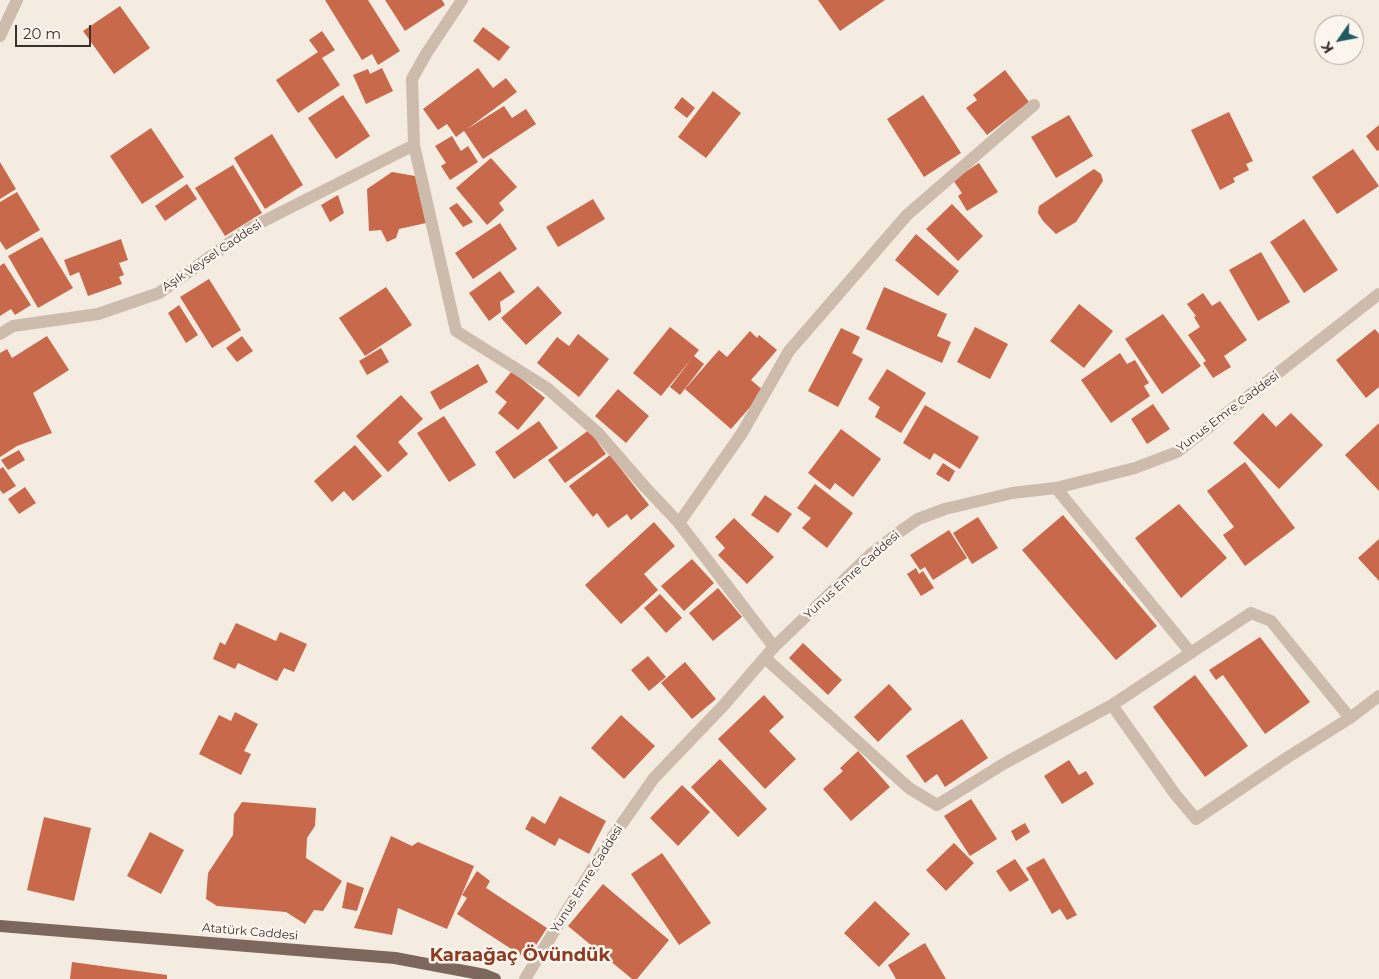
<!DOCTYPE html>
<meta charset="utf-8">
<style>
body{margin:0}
#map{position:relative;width:1379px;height:979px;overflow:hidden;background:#f4ebe1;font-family:Montserrat,sans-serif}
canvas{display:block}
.north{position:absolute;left:1314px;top:15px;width:50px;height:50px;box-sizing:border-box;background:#fbf5ee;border:1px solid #aea6a0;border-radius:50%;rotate:237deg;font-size:14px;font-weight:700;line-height:20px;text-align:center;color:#3b302b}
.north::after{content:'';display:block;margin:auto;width:18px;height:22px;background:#1f5a5e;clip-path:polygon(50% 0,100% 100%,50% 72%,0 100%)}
.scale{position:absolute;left:15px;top:25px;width:76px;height:22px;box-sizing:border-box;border:2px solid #3b302b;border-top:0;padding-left:6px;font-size:15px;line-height:18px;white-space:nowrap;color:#3b302b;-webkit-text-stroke:4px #fbf5ee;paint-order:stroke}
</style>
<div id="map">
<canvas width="1379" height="979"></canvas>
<div class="north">K</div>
<div class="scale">20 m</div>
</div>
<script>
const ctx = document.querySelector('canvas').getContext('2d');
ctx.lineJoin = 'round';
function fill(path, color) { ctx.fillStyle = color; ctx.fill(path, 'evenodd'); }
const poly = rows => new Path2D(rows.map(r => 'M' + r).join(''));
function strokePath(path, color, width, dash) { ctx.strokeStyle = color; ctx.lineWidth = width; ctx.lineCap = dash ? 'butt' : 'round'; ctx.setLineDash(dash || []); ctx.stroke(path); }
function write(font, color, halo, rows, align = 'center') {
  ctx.font = font + ' Montserrat,sans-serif'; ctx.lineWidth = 5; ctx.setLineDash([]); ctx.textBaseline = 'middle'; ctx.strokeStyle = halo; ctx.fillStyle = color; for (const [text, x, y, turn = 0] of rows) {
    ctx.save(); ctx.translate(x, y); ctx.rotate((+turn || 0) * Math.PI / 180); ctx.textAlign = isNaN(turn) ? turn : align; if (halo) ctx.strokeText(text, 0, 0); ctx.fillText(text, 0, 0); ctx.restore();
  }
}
const building = poly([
 [325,0,368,0,400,51,378,65,372,54,362,60],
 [385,0,442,0,445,5,405,31],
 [818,0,885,0,840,31],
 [120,6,150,48,114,74,83,31],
 [483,27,510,47,499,61,473,41],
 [322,31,335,50,322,58,340,85,298,113,276,80,318,52,309,40],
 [382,68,393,91,366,104,353,75,368,69,370,74],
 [478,68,493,88,506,78,517,92,467,129,504,106,512,118,526,109,536,124,483,159,464,131,456,137,447,124,438,130,423,109],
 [1005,70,1029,102,987,135,966,108,977,100,973,95],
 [713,91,741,113,706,158,678,137],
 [343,95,370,136,336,159,308,118],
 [923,95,961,153,924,177,887,119],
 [682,97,695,108,687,118,674,108],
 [1229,112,1253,161,1246,164,1249,170,1233,178,1235,182,1220,190,1191,130],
 [1069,115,1093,156,1056,178,1031,137],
 [1379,125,1379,150,1377,151,1366,136],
 [151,128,184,177,142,204,110,156],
 [272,134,303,185,265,209,234,158],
 [452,136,461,151,468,146,478,162,450,180,441,166,446,163,435,146],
 [1353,149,1379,186,1337,214,1312,177],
 [491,158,517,187,499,203,504,210,487,225,456,188],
 [0,162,16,189,0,199],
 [979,163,998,192,967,211,958,196,962,193,953,180],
 [233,165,262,213,225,236,195,188],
 [1094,169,1101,174,1103,181,1076,222,1056,234,1043,221,1038,213,1039,206],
 [392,172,415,176,426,223,399,229,396,238,387,242,381,230,369,231,367,189],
 [187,184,197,199,165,221,155,206],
 [17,192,40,230,6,250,0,241,0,202],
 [338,195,344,213,330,222,321,205],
 [593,199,605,219,558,247,546,227],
 [457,203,473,222,463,227,449,208],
 [952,204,983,236,958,261,926,229],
 [1304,219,1338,270,1304,293,1270,242],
 [500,223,517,249,473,279,455,253],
 [916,234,959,271,938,296,895,260],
 [42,237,73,288,38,308,8,256],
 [121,239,128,260,119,263,124,275,119,277,122,284,88,296,79,272,70,276,64,260],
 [1261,252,1290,302,1258,321,1229,270],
 [4,263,31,305,15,315,11,309,0,316,0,266],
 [500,271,515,292,500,302,501,312,489,321,469,293],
 [209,279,241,330,212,348,180,297],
 [538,286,562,313,526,345,501,318],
 [386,287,412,325,365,356,339,318],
 [884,287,947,314,937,336,951,342,942,363,866,329],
 [1203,293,1212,306,1220,301,1247,340,1224,356,1231,367,1213,378,1203,363,1206,361,1188,335,1200,327,1194,317,1196,316,1187,304],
 [1079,304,1113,331,1084,368,1050,341],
 [179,305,198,335,186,343,168,313],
 [1163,314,1201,366,1162,394,1125,339],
 [670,327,699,350,694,356,704,364,680,395,670,387,692,358,661,396,633,373],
 [975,327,1008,344,990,379,957,362],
 [841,328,860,337,852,353,863,359,838,407,808,391],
 [1375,329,1379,334,1379,387,1366,398,1336,360],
 [750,331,757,338,759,335,777,350,751,380,764,391,731,429,685,389,719,350,727,357],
 [578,334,609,359,579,397,537,363,557,337,569,346],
 [47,336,69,370,33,393,52,433,17,446,0,457,0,353,7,349,12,358],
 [242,336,253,351,237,362,226,348],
 [381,348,389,362,367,375,359,361],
 [1120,353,1127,364,1135,360,1149,383,1144,386,1150,396,1111,423,1081,380],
 [478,364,488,382,440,410,430,392],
 [887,369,926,393,901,433,875,417,880,407,868,399],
 [512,371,545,398,518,430,498,413,507,402,495,392],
 [618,389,649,416,626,443,595,416],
 [401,395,423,419,398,442,408,454,388,472,356,436],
 [1153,404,1170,429,1147,444,1131,419],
 [925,405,979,437,960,469,934,453,930,460,903,443],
 [1263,413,1276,427,1291,413,1323,445,1279,489,1233,443],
 [444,416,476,465,449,482,417,433],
 [539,421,558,448,514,479,495,452],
 [1379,423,1379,491,1345,455],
 [841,429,881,459,853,497,835,483,830,490,808,473],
 [589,430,606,454,565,483,548,460],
 [355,445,382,476,353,501,344,491,332,502,314,481],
 [19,450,25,460,8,470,1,460],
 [610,455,649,505,631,520,627,514,608,528,597,513,593,517,569,486],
 [1245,462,1295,528,1245,566,1223,535,1234,527,1207,491],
 [943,463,955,471,949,482,936,474],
 [3,467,16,486,3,494,0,490,0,469],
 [815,484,853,513,827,548,802,528,811,518,797,508],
 [25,487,36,503,19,514,8,499],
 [765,495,792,514,778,533,751,515],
 [1179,504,1227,558,1181,598,1135,538],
 [1063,515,1157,626,1116,660,1022,550],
 [978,517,998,548,972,564,953,533],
 [734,518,774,557,747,584,718,555,725,548,715,537],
 [654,522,675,546,644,574,658,590,621,624,585,585],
 [949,530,967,558,933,580,925,567,920,570,910,555],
 [1379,539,1379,581,1358,558],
 [692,559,714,583,684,611,661,586],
 [916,568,919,574,923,571,934,588,921,596,907,574],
 [718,588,742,617,713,641,689,613],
 [660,594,682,618,666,633,644,608],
 [236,623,276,641,280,632,307,644,294,672,284,668,277,681,238,663,235,669,213,659,220,642,225,645],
 [1260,637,1310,702,1265,734,1223,675,1216,680,1209,670],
 [803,643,842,680,828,695,789,658],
 [648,656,666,677,649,691,631,670],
 [685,662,716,699,692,719,661,683],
 [1195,675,1248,746,1205,777,1153,707],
 [889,684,912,709,878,742,854,717],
 [764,695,784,717,769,731,796,759,765,789,718,739],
 [235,712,258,724,244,751,251,754,241,775,199,754,219,715,231,721],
 [621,715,655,746,624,779,591,748],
 [962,719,988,758,945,787,937,774,925,783,906,756],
 [858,751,890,787,851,821,823,789,843,771,840,768],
 [720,759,767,809,738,837,691,787],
 [1069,760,1079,775,1086,771,1094,784,1062,804,1044,776],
 [682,785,710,812,678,846,650,818],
 [560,796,606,821,589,854,559,838,555,846,525,829,532,816,545,824],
 [971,799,997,839,970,856,944,816],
 [242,802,316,808,315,826,307,838,306,858,342,881,323,911,314,910,305,924,286,912,217,906,206,899,208,873,233,835,234,814],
 [44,817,91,828,74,901,27,890],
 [1025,823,1030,832,1016,841,1011,831],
 [150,832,184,850,161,894,127,876],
 [391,836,412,846,418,842,474,866,447,929,398,908,392,935,354,928],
 [954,843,974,863,946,891,926,870],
 [662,853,711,923,679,945,631,874],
 [1044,858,1077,915,1067,920,1060,909,1052,914,1026,868],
 [1015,859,1029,880,1010,892,996,871],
 [477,871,490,881,486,888,547,928,527,959,457,914,467,898,462,895],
 [347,882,364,888,357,911,342,908],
 [603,884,669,940,637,979,632,979,568,926],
 [875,901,910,934,879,967,844,933],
 [925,943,946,979,896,979,888,965],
 [72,962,167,975,167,979,70,979]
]);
const minor = poly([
 [462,0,426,54,412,79,414,145,456,331,547,388,598,433,645,487,679,523,774,647],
 [0,36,17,0],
 [0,334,13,326,98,314,159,293,252,227,414,145],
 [1056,488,1191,653],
 [679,523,742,433,789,351,907,215,1034,105],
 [765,658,909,788,937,805,1005,763,1112,705,1251,613,1271,621,1350,718],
 [1112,705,1175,794,1196,819,1288,757,1350,718,1379,696],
 [525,979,609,842,654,778,723,706,774,647,871,554,902,530,918,519,945,509,1012,493,1056,488,1135,468,1177,452,1379,294]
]);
const major = poly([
 [0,926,395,958,485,975,495,979]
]);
const streetNames = [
 ["Aşık Veysel Caddesi",212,256,-34],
 ["Yunus Emre Caddesi",1228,412,-37],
 ["Yunus Emre Caddesi",852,575,-42],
 ["Yunus Emre Caddesi",587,879,-58],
 ["Atatürk Caddesi",250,932,5]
];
const districtNames = [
 ["Karaağaç Övündük",520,956]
];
fill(building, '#c8694b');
strokePath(minor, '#cdbbac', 12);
strokePath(major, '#7d675c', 12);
write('12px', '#3b302b', '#fbf5ee', streetNames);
write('bold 18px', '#8c3b22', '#fbf5ee', districtNames);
</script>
